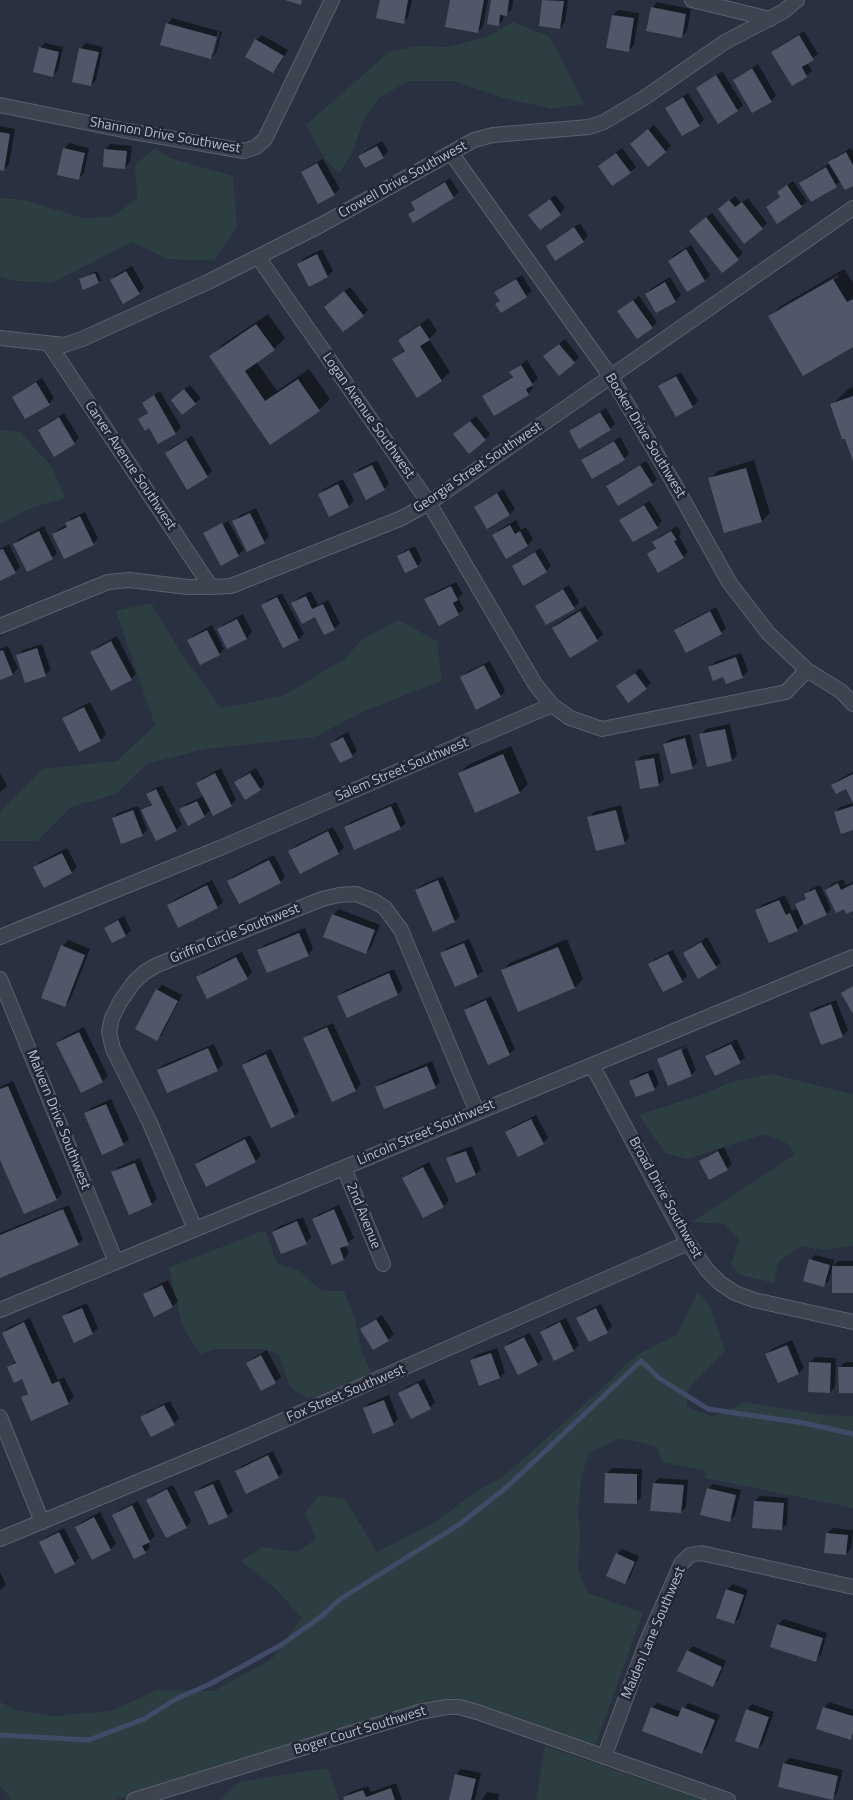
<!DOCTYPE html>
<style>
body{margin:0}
canvas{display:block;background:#29303f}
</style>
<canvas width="853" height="1800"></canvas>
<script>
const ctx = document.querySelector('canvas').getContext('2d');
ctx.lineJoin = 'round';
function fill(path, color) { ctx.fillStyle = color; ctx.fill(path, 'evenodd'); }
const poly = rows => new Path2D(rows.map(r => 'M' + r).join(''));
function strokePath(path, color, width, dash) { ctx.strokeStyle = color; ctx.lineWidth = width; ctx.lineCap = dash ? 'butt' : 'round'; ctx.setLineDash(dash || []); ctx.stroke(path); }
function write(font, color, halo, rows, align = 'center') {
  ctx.font = font + ' "Titillium Web",sans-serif'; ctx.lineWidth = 5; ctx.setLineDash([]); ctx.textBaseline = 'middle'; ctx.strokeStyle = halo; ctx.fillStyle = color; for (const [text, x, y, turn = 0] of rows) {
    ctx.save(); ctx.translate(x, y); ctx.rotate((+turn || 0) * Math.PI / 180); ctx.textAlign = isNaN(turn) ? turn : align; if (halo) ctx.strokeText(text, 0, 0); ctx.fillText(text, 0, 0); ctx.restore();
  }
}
const green = poly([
 [513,22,550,37,584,104,552,109,504,98,453,81,408,81,379,98,365,117,352,153,339,173,324,158,306,125,389,52,417,46,447,47,486,37],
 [155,148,170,158,233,176,237,227,214,261,168,259,132,242,52,283,17,281,0,277,0,198,25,200,83,218,111,217,137,199,135,165],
 [0,430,20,432,52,467,65,498,28,509,0,524],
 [151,603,185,659,221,708,283,696,346,658,360,641,398,620,437,641,442,681,364,711,315,737,205,749,147,764,116,794,71,807,37,841,0,841,0,812,43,769,117,761,155,725,116,611],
 [770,1074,853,1094,853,1246,825,1250,801,1246,778,1262,774,1283,741,1275,731,1266,739,1240,725,1224,692,1222,796,1154,786,1143,764,1134,687,1159,665,1153,639,1115,701,1095,731,1082],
 [265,1230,277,1263,299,1271,322,1291,344,1291,354,1316,362,1353,372,1373,308,1399,290,1387,279,1354,262,1349,217,1349,199,1354,182,1324,169,1268],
 [698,1292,710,1306,725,1351,689,1388,686,1406,713,1417,745,1402,824,1415,853,1416,853,1508,706,1478,705,1471,663,1462,656,1446,620,1438,589,1453,581,1478,578,1514,580,1535,578,1570,588,1593,643,1613,595,1746,488,1708,452,1698,400,1712,115,1800,12,1800,0,1785,0,1702,17,1710,54,1716,111,1711,157,1690,214,1691,272,1659,302,1618,275,1588,241,1561,263,1547,297,1552,316,1539,305,1513,319,1495,345,1499,377,1552,434,1523,477,1491,504,1476,574,1414,637,1355,676,1335],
 [545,1746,703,1800,536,1800],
 [328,1768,339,1800,221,1800,239,1782]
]);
const shadow = poly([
 [381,0,412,0,408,17,403,22],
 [452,0,488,0,483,26,478,32],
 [492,0,513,0,512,9,507,14,504,14,503,20,498,25],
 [543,0,568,0,565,22,560,28,540,25],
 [657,2,691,9,687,31,681,37,652,8],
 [618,10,639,13,634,45,629,50,613,15],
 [172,18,218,31,212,54,214,54,220,31,222,32,216,53,211,58,167,24],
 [804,31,818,54,807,62,812,71,792,85,772,52,778,47],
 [262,35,288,50,278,67,273,72,256,40],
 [45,43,63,47,58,70,53,75,40,48],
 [86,43,103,47,96,80,91,85,81,48],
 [758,64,776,95,771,101,734,80,740,75],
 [722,71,743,105,738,110,719,122,698,88],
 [688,93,704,119,699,125,667,108,672,103],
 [654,125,671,146,665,152,631,144],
 [0,126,15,129,9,164,4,170,0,169],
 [382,141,388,151,383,157,360,156,365,151],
 [69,143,89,148,84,173,79,178,64,149],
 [110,144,132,146,130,162,125,168,105,150],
 [622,148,636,167,613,185,605,161],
 [851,148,853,151,853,184,841,181,811,201,801,183,806,178,830,163,835,157],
 [323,159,340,189,334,194,302,172,308,167],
 [450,178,459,192,453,197,409,215,416,208,412,203,418,197],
 [793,181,807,201,801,206,767,207,781,196,779,192],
 [555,195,565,208,560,214,535,210],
 [735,196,741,203,748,198,767,223,762,228,725,204],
 [712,213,743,253,722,272,696,226],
 [580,223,588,236,583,241,547,246,553,241],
 [691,245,710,275,705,280,669,261,674,255],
 [322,249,333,271,328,276,310,285,299,264,304,258],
 [132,266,144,287,139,293,111,280,116,275],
 [844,269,853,283,853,346,770,316,781,306],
 [838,275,839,277,781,310,781,308],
 [97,271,101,280,99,282,80,279],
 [522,275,532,291,526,296,497,304,501,300,496,292,501,287],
 [670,277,681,295,675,301,657,312,646,294,652,288],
 [350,287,368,310,363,315,331,302],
 [639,296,657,322,652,327,624,306],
 [268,314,285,338,274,349,256,361,277,391,309,369,330,399,319,410,270,443,211,356,222,345],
 [429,318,437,331,429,339,450,372,442,380,417,396,394,359,405,349,399,340,408,332],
 [565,339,579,357,574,362,550,351],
 [527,360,538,378,531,385,533,388,528,394,483,396,489,391,513,376,511,372],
 [681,372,698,401,693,406,676,416,660,386,665,381],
 [42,378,54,398,49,404,13,397,19,392],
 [190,385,201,398,183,413,178,395],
 [853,387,853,458,832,405,848,389],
 [160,391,181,427,176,433,159,442,150,427,139,419,148,412,143,403],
 [606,408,615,424,610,429,570,431,576,426],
 [64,413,79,438,74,443,40,430,45,425],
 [476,416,490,434,485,439,460,429],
 [192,436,212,471,207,476,166,453,171,448],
 [620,437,629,453,624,459,583,461,588,455],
 [377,460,389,484,384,489,354,475,359,469],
 [754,460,770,513,762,521,725,532,710,479,718,471],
 [646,461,657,479,652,484,607,486,613,481],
 [343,479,354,500,349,506,330,515,319,494,324,489],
 [503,489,515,509,510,514,488,527,476,507,481,502],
 [650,501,662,521,657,527,621,520,626,515],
 [256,508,269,536,264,542,234,522,239,516],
 [85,512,98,538,93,544,53,534,59,529,67,525,67,523,72,518],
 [227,519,244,550,238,555,205,534,209,529,209,532,228,521],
 [516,520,521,530,526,527,533,539,528,545,506,557,494,535,499,530],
 [44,526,57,553,52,558,14,544,19,539],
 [677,526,681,533,679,536,688,552,683,557,648,554,656,547,654,542,659,537],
 [9,544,20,567,15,572,0,580,0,549],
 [415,546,422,561,417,566,399,556,404,551],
 [541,548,551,566,546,571,513,566,519,561],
 [456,582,463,594,458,598,464,609,458,614,426,600,431,594],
 [569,585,579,602,574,608,537,606,542,601],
 [311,591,318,605,328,600,340,623,334,629,325,633,316,616,293,603,298,598],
 [282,593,304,634,299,639,284,646,262,606,268,600],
 [585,606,603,634,597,640,571,656,553,628,558,623],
 [716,607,726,628,721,633,676,630,681,625],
 [243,614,252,632,247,638,228,647,219,629,224,624],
 [212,625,224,649,219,654,188,640,194,635],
 [117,636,136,674,131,679,92,652,97,647],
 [42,644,51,670,45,675,17,656,23,650],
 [8,646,18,668,13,674,0,679,0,649],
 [741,653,748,671,742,677,724,676,710,667,715,662],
 [490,661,505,691,500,696,461,678,467,672],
 [640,668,651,683,646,688,618,686],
 [90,702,106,734,101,740,79,750,63,718,69,713],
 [730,724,737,755,732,760,701,735,706,729],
 [348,732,357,751,352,756,332,744,337,738],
 [690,734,697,762,692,768,664,744,670,739],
 [511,746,528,784,520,792,476,811,459,774,468,765],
 [659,753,664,780,658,785,637,761,642,756],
 [221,768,236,800,231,805,211,810,204,816,181,810,186,804,204,796,197,783,203,778],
 [256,768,265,784,260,789,236,783,241,777],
 [853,772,853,798,847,788,833,785,838,780],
 [0,773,7,786,0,792],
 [162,785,182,824,176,830,143,811,152,803,148,794,153,789],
 [396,802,406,823,400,828,346,827,351,822],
 [853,803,853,829,835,812,840,807],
 [621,805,629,838,624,843,589,818,594,812],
 [138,806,147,830,142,835,113,818,118,813],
 [333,827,344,847,339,853,300,872,290,851,295,846],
 [67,848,77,867,72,872,35,867,40,862],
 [274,855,285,877,280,882,229,881,234,876],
 [443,876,460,916,455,921,433,930,416,890,422,885],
 [843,879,846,885,853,882,853,910,844,908,826,890,832,884],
 [212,880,223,902,218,907,168,905,174,900],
 [820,885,831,909,826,914,804,923,797,930,757,910,762,905,785,895,792,911,798,908,796,905,807,897,806,894,811,889],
 [339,909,380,925,371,947,366,953,333,915],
 [124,916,131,930,126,935,113,942,106,928,111,923],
 [305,928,313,949,308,955,259,951,264,945],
 [707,937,721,962,716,967,684,953,690,948],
 [469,939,483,971,477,976,442,954,447,948],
 [567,939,583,979,575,987,518,1010,502,971,510,963],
 [68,940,90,949,70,1000,64,1006,63,946],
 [673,950,687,976,682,981,650,964,655,959],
 [242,952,252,972,247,978,198,977,203,972],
 [394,969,403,989,398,994,348,1016,339,996,344,991],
 [162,985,182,995,162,1034,157,1039,157,990],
 [491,996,515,1049,509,1054,466,1010,471,1005],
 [836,1000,848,1030,843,1036,822,1044,810,1013,815,1008],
 [333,1023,361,1084,356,1090,333,1100,305,1039,310,1033],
 [84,1027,108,1076,103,1081,58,1043,63,1038],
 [737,1039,745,1057,740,1062,707,1057,712,1051],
 [214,1044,223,1064,217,1070,158,1071,163,1065],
 [686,1045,696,1070,691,1075,659,1059,664,1054],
 [686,1046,687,1048,663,1058,663,1055],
 [271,1049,299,1111,294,1116,243,1065,249,1060],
 [432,1061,440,1082,435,1087,377,1087,382,1082],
 [653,1069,659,1084,654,1089,630,1081,636,1076],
 [13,1081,62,1193,57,1199,24,1213,0,1157,0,1087],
 [111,1099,129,1139,123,1144,86,1113,91,1108],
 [536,1115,548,1138,543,1143,507,1132,512,1127],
 [250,1135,261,1155,256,1161,207,1185,196,1164,201,1159],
 [472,1146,481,1169,476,1174,457,1182,448,1159,453,1153],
 [724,1147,732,1164,727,1169,701,1161,706,1156],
 [140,1158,157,1199,151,1204,113,1173,118,1167],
 [429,1162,449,1200,444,1206,424,1216,404,1178,409,1173],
 [69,1205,83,1239,78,1244,0,1277,0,1233],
 [339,1205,354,1238,345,1245,349,1253,344,1259,333,1263,314,1219,319,1214],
 [303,1217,311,1237,306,1243,273,1232,278,1227],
 [815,1255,834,1260,829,1280,824,1285,810,1260],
 [838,1261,853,1261,853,1292,833,1267],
 [168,1280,178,1301,173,1306,155,1315,145,1295,150,1289],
 [87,1303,98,1328,93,1333,74,1341,64,1317,69,1311],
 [601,1304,612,1326,607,1331,578,1318,583,1313],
 [382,1315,394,1334,388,1340,373,1349,362,1329,367,1324],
 [30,1318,58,1380,64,1377,74,1397,68,1403,22,1398,28,1392,22,1378,9,1367,16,1361,3,1333,8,1328],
 [566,1318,579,1345,574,1350,555,1359,542,1332,547,1327],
 [530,1333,543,1359,537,1364,505,1348,510,1342],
 [792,1340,804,1368,799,1373,778,1381,767,1355,772,1349],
 [497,1348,505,1372,500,1377,479,1384,471,1361,476,1355],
 [267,1350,281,1377,275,1382,248,1363,253,1358],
 [815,1357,836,1358,835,1387,830,1392,810,1362],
 [845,1362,853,1362,853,1392,839,1368],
 [424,1379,435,1402,430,1408,400,1393,405,1388],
 [389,1395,398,1419,393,1424,364,1408,370,1403],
 [170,1401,179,1418,174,1424,142,1418,147,1412],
 [273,1451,283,1472,278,1477,237,1471,242,1466],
 [612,1468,642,1469,641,1497,636,1503,606,1474],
 [659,1478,688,1480,686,1507,681,1512,654,1483],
 [219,1479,233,1511,227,1516,196,1492,201,1487],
 [713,1484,741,1490,735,1515,730,1520,708,1489],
 [173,1485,191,1521,186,1527,148,1500,153,1495],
 [760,1496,788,1498,787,1524,781,1529,755,1501],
 [138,1501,155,1536,148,1542,150,1547,145,1552,114,1515,119,1510],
 [100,1512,116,1544,111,1549,92,1558,76,1527,82,1522],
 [64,1528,79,1558,74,1563,41,1542,46,1537],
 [833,1528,853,1530,851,1549,846,1554,827,1533],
 [622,1549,639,1556,630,1577,625,1583,617,1554],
 [0,1572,6,1585,0,1590],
 [733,1584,748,1590,739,1618,734,1623,718,1617,727,1589],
 [784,1619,827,1633,821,1655,815,1660,778,1624],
 [693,1646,726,1661,718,1680,712,1685,688,1651],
 [829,1702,853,1710,853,1736,851,1738,824,1708],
 [657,1703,682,1712,688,1703,720,1715,707,1747,702,1753,652,1708],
 [752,1704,774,1712,763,1743,758,1748,747,1710],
 [790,1758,843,1770,837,1793,832,1799,779,1786,784,1763],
 [461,1769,481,1773,475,1800,450,1800,456,1775],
 [396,1783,402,1800,346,1800,345,1797,350,1792,368,1786,371,1792],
 [487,1792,499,1794,498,1800,482,1800]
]);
const stream = poly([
 [0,1735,89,1740,144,1719,176,1699,210,1684,281,1645,322,1616,339,1600,460,1524,507,1487,641,1361,659,1378,708,1409,804,1423,853,1434]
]);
const building = poly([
 [285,0,302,0,301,5],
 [380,0,408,0,404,24,376,18],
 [450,0,484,0,478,33,445,27],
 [491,0,509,0,507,16,500,15,499,26,487,24],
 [542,0,564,1,560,29,539,26],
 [651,7,686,14,682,38,646,31],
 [612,15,634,18,629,52,606,48],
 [166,23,217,37,211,59,160,45],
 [799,35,814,60,802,67,807,77,792,86,771,52],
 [255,39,284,56,273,73,245,57],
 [39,47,59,52,53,77,33,72],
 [79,48,99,52,91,86,72,82],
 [752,68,772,102,752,113,733,80],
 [716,75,738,111,718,124,696,88],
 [683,97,700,126,682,136,665,108],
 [648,129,666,152,648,167,630,144],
 [0,132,10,134,4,171,0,170],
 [377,146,384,158,365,168,358,156],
 [63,148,85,153,79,180,57,175],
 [104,149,127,151,125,169,103,167],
 [846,152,853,165,853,186,845,190,828,162],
 [616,153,631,173,612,186,598,166],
 [317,163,335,195,318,204,301,172],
 [826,167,837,187,811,202,799,183],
 [445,182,454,198,413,223,408,214,415,210,411,202],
 [787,185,802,207,777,224,766,207,780,197,777,192],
 [550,199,561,215,540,230,528,215],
 [729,200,735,207,742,202,763,229,744,244,718,209],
 [706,217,739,260,722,273,689,231],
 [574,227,584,242,555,261,546,246],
 [686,249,705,281,687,292,668,261],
 [317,254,328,277,309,287,297,264],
 [126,271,140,294,123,304,110,280],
 [95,273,99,283,83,290,79,279],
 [516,279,527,297,501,313,495,304,500,301,494,292],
 [833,279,847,302,853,299,853,347,803,376,768,316],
 [665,282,676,302,656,313,645,294],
 [344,291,364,316,343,332,324,307],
 [633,300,653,328,637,339,617,311],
 [256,324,275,350,245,371,265,401,298,379,320,411,270,445,209,356],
 [420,325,430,340,420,346,442,381,417,398,392,359,405,351,398,340],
 [559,344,575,363,559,376,543,356],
 [521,365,533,385,526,389,529,395,494,416,482,396,513,377,509,372],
 [676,376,693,407,676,417,658,386],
 [36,382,50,405,25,419,12,397],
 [184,389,196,404,182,415,171,400],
 [154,395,176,434,158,444,149,428,145,431,138,419,148,413,142,403],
 [853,396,853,461,845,439,842,439,830,404],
 [600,412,611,430,579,449,569,431],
 [59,417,75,444,54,457,38,430],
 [470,421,486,440,469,454,453,434],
 [186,440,208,477,187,490,165,453],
 [614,441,625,460,592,479,581,460],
 [372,465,385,490,366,500,353,474],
 [640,465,653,485,618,506,606,486],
 [746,468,762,522,724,533,708,478],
 [338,484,349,507,329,517,318,494],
 [497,493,510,515,487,529,474,507],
 [644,505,658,528,633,542,619,520],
 [250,513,265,543,247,552,232,521],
 [80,516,94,545,64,559,52,534,67,527,65,523],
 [222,523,239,556,221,566,203,533],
 [510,525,515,534,520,531,528,546,506,559,492,535],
 [39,531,53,559,27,572,13,544],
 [671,531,677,540,674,541,684,558,658,573,647,554,656,548,652,542],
 [3,549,16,573,0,581,0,550],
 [409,550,418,567,405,573,397,556],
 [535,552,547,572,523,586,512,566],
 [451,586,458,600,453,603,459,615,439,626,424,599],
 [563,589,575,609,546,625,535,606],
 [306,596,312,609,323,604,335,630,324,635,315,617,302,624,291,603],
 [277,597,299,640,283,648,261,605],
 [580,611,598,641,570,658,552,628],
 [710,611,722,634,686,653,674,630],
 [237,619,247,639,227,649,217,629],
 [207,630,220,655,200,665,187,640],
 [111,641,132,680,111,691,90,652],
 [37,648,46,676,25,683,16,655],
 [3,650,13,675,0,680,0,651],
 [736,657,743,678,726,684,723,677,713,681,708,667],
 [484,665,501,697,476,710,460,677],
 [635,673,647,689,628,703,616,686],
 [84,707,101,741,79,752,62,718],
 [725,729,732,761,707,767,699,734],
 [343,737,353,757,340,763,330,744],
 [685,738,693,769,671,774,663,744],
 [503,754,520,793,475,813,458,773],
 [654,758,659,786,640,789,635,761],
 [215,773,232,806,213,816,196,783],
 [250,773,261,790,245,800,234,782],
 [853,774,853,803,846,789,836,794,831,785],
 [156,789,177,831,156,841,141,810,152,805,146,794],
 [197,801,205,817,188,826,179,809],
 [391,806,401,829,354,850,344,827],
 [853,806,853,830,841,834,834,812],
 [133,810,143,836,121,844,112,818],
 [616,810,625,844,596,851,587,817],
 [328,831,339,854,300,874,288,851],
 [62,853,72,873,44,888,33,867],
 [269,860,281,883,239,904,227,881],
 [438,880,455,922,433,932,415,890],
 [838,883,841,890,853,884,853,911,846,914,844,909,836,913,825,890],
 [207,885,218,908,178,928,167,905],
 [815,889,827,915,804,925,795,904,806,899,804,894],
 [779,900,786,915,790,913,798,931,769,943,755,910],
 [332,914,375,930,366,954,323,937],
 [118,920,126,936,112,943,104,928],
 [299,933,309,956,267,973,257,950],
 [701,942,717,968,698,979,683,953],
 [464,943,478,977,455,987,440,953],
 [61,945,85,955,65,1007,41,998],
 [558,947,575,988,518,1012,501,970],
 [668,954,683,982,663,992,648,964],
 [236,957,248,979,207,999,196,977],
 [389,973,398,995,347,1018,337,996],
 [853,986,853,1014,841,993],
 [156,989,178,1001,157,1041,135,1029],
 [486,1000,510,1055,488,1065,464,1010],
 [831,1004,843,1037,821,1045,809,1013],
 [327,1027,356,1091,332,1102,303,1038],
 [79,1032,103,1082,81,1093,56,1043],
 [731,1044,741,1063,715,1076,705,1056],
 [208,1048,218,1071,167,1093,157,1070],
 [681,1049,692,1076,668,1086,657,1059],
 [266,1054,295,1117,271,1128,242,1065],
 [427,1066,436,1088,384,1109,375,1087],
 [648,1073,655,1090,636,1097,629,1081],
 [8,1086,57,1200,24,1214,0,1160,0,1089],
 [106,1104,124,1145,102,1155,84,1113],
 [531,1119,544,1144,518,1157,505,1132],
 [245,1139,256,1162,206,1187,195,1164],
 [466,1151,476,1175,456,1183,446,1158],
 [718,1151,728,1170,709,1180,699,1161],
 [135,1163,152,1205,129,1215,111,1172],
 [423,1167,444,1207,423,1218,402,1178],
 [63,1209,79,1245,0,1278,0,1235],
 [334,1209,349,1245,340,1248,344,1260,332,1265,312,1219],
 [297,1221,307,1244,281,1254,272,1232],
 [809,1259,830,1265,824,1287,803,1281],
 [832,1266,853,1266,853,1293,832,1293],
 [162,1285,173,1307,154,1317,143,1294],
 [82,1308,93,1334,74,1343,62,1316],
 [596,1308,608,1333,589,1342,576,1318],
 [376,1319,389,1341,373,1350,360,1329],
 [24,1322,52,1384,59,1381,69,1404,31,1421,21,1397,28,1394,22,1379,14,1383,7,1367,16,1363,2,1333],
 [560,1322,574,1351,554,1361,540,1332],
 [524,1337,538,1365,518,1375,504,1347],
 [787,1345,799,1374,778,1383,765,1354],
 [491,1353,500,1378,479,1386,470,1360],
 [261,1355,276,1383,261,1391,246,1363],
 [809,1362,831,1363,830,1393,808,1392],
 [838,1367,853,1367,853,1393,839,1393],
 [418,1383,431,1409,411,1419,398,1393],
 [384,1400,394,1425,373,1434,363,1408],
 [164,1405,175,1425,151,1437,140,1417],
 [268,1455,279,1478,246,1494,235,1471],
 [605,1473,637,1474,637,1504,604,1503],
 [653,1483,684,1485,681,1513,650,1511],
 [213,1484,228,1517,209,1525,194,1492],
 [707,1488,736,1495,730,1522,700,1515],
 [167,1489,187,1528,166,1538,146,1500],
 [754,1501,784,1503,782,1530,752,1528],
 [132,1505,150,1542,142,1546,146,1553,134,1559,112,1515],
 [94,1517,111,1550,92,1560,75,1527],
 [59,1532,75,1564,55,1574,39,1542],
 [826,1533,848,1535,846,1555,824,1553],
 [616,1553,635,1562,625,1584,606,1576],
 [726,1589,744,1595,734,1624,716,1618],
 [777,1624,823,1638,816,1662,770,1647],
 [687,1650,722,1667,713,1687,677,1671],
 [651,1707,678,1717,682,1707,715,1720,702,1754,642,1731],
 [823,1707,853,1716,853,1733,851,1740,816,1729],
 [746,1709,769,1717,758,1749,735,1741],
 [783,1763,838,1776,833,1800,778,1787],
 [455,1774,476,1779,471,1800,449,1800],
 [391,1788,395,1800,344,1800,343,1797,363,1790,366,1797]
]);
const minor = poly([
 [692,0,770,19],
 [0,105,128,131,244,151,256,147,265,139,332,0],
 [451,153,611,377,672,480,729,582,768,633,807,670,842,692,853,704],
 [258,257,429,503,535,684,552,705],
 [0,338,64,345,82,339,208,282,321,225,474,140,493,135,589,127,604,122,644,98,725,42,784,11,797,0],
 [49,344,211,587],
 [0,626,108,582,129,580,188,587,211,587,231,586,402,518,429,503,853,208],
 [0,937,220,848,552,705,570,718,602,729,786,692,807,670],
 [0,979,116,1262],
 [592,1065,655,1183,688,1243,707,1270,720,1283,735,1293,754,1300,853,1322],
 [344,1168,383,1264],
 [195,1229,149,1121,113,1049,109,1032,112,1018,120,1002,134,982,145,972,157,965,322,899,339,895,356,894,374,901,385,908,401,930,477,1112],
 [0,1310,853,957],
 [0,1417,42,1522],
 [0,1539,234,1442,688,1243],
 [604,1757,647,1641,681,1564,690,1555,701,1553,853,1587],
 [134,1800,419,1712,447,1707,459,1707,477,1712,728,1800]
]);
const streetNames = [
 ["Shannon Drive Southwest",165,136,10],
 ["Crowell Drive Southwest",403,180,-29],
 ["Logan Avenue Southwest",368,416,55],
 ["Booker Drive Southwest",645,436,59],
 ["Carver Avenue Southwest",130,466,56],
 ["Georgia Street Southwest",478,468,-34],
 ["Salem Street Southwest",402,770,-23],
 ["Griffin Circle Southwest",235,934,-22],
 ["Malvern Drive Southwest",58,1120,68],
 ["Lincoln Street Southwest",426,1133,-23],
 ["Broad Drive Southwest",665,1198,61],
 ["2nd Avenue",363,1216,68],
 ["Fox Street Southwest",346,1394,-23],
 ["Maiden Lane Southwest",654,1633,-67],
 ["Boger Court Southwest",360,1731,-17]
];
fill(green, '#2c3e41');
fill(shadow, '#0007');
strokePath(stream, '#404c67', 5);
fill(building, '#4f5768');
strokePath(minor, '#5b606d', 16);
strokePath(minor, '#3d434f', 14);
write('14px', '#b9beca', '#212735', streetNames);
</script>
